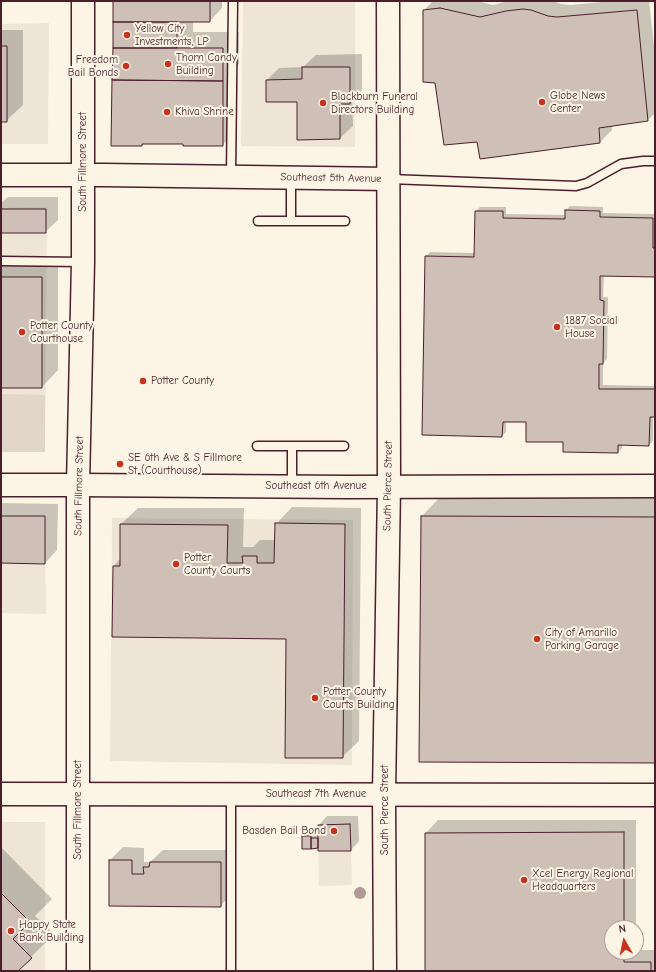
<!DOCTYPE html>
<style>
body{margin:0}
#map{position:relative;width:656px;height:972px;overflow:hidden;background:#fcf5e5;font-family:"Comic Neue",sans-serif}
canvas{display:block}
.frame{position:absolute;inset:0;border:2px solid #4a1f2b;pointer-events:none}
.north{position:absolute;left:604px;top:920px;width:40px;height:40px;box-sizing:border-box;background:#fcf5e5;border:1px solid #b59f9b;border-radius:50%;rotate:351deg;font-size:11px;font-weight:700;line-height:16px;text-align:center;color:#4a1f2b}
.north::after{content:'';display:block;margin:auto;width:14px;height:18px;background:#c8321e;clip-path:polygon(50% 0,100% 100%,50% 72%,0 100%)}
</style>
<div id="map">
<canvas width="656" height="972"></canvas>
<div class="frame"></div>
<div class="north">N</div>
</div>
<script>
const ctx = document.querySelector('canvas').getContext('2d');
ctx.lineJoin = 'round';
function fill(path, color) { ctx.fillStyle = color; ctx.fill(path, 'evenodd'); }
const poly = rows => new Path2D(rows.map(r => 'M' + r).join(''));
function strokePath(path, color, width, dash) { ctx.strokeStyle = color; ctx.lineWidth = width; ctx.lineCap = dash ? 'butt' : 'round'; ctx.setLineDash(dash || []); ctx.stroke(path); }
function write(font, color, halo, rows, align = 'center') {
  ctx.font = font + ' "Comic Neue",sans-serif'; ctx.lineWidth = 4; ctx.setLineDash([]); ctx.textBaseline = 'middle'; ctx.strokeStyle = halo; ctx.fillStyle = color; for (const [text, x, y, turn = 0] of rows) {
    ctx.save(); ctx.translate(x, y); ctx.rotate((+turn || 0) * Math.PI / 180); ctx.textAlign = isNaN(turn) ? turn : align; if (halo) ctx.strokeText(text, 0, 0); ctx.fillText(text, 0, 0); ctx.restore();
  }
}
const built = poly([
 [243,1,355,1,355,147,241,146],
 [49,23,48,144,1,144,1,24],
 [47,207,45,452,1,452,1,208],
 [1,516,45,516,46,614,1,613],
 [112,518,353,520,352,765,110,761],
 [1,822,45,822,45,971,1,971],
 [350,824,352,885,319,886,318,825]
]);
const green = poly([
 [1,394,45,395,45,452,1,452]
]);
const shadow = poly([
 [114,1,222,1,222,8,210,21,193,21,193,32,239,32,239,64,235,68,235,132,222,145],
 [433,1,476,1,493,5,508,1,553,1,561,4,571,5,613,1,649,1,655,55,655,113,648,120,612,126,612,130,600,142,424,10],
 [1,30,23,30,23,105,6,121,1,121],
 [362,54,362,90,352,100,353,126,340,138,298,101,267,80,279,68,303,67,316,55],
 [8,197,58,197,58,220,45,232,1,232,1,203],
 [570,206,603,207,603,213,655,214,655,276,604,275,603,297,608,297,607,359,603,363,603,385,655,386,655,416,653,416,653,441,649,445,622,444,622,448,618,452,564,441,527,421,506,421,506,432,502,436,426,256,430,252,475,253,476,211,480,207,506,207,506,214,566,215,566,210],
 [1,261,58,261,58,370,42,387,1,387],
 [444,493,655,494,655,762,420,761,422,516],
 [1,503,58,504,57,550,45,563,1,562],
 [292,507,361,508,359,741,342,757,287,638,113,636,114,566,121,558,121,524,138,508,244,508,243,547,253,547,260,540,275,540,276,524],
 [327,816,358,816,359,841,351,850,319,847,303,836,307,832,315,832,315,835,319,834,319,825],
 [438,820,636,820,636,950,655,950,655,971,426,971,426,833],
 [612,928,636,928,636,952,612,952],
 [1,847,52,899,35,916,54,934,17,971,1,971],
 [123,847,144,848,144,862,150,862,163,850,233,850,233,893,220,906,110,905,110,860]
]);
const building = poly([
 [113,1,210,1,210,22,113,22,113,1],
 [440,8,480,17,506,11,523,9,531,10,548,16,557,17,637,10,648,121,599,128,600,143,480,159,477,142,444,145,435,83,423,82,423,10,440,8],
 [113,22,177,22,177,48,113,48,113,22],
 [1,46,7,46,7,122,1,122,1,46],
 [113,48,223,48,223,81,112,80,113,48],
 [302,67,350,67,350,104,340,104,340,139,297,140,297,102,266,102,266,80,302,79,302,67],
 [112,80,223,81,223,146,183,146,183,144,142,144,142,146,111,146,112,80],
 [1,209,46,209,46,233,1,233,1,209],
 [565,210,600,211,600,217,653,218,653,248,655,248,655,277,600,276,600,300,604,301,603,364,599,364,599,389,655,389,655,417,650,417,649,446,618,445,618,453,563,452,563,442,526,442,526,422,503,422,502,437,422,435,425,256,474,257,475,211,503,211,503,218,565,219,565,210],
 [1,277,42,277,42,388,1,388,1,277],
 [1,516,45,516,45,564,1,563,1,516],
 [421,516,655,517,655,763,419,762,421,516],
 [275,523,345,524,343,758,285,758,286,639,112,637,113,566,120,566,120,524,228,525,227,563,243,563,242,556,257,556,257,563,274,563,275,523],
 [350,824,351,851,318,851,318,825,350,824],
 [624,832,624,928,612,928,612,952,624,952,624,962,651,962,651,971,425,971,425,833,624,832],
 [302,836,311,836,311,849,302,849,302,836],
 [311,838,318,838,318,848,311,849,311,838],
 [109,860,132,860,132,874,144,874,143,867,149,867,150,862,221,862,221,907,109,906,109,860],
 [1,893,30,922,13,939,32,958,18,971,1,971,1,893]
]);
const lane = poly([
 [231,176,233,1],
 [389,179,576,186,587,183,621,164,643,161,655,161],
 [258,221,345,221],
 [291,221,291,178],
 [1,261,82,262],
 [257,446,344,446],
 [292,485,292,446],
 [231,971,231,796]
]);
const secondary = poly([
 [1,175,104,175,389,179],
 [78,485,348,487,655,486],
 [1,794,655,795]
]);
const primary = poly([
 [1,485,78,485],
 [78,971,78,485,83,262,83,1],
 [385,971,384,794,389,487,388,1]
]);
const trees = [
 [360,893]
];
const markers = [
 [127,35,4,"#c8321e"],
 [168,64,4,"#c8321e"],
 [126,66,4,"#c8321e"],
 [542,102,4,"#c8321e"],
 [323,103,4,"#c8321e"],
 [167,112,4,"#c8321e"],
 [557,327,4,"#c8321e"],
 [22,332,4,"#c8321e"],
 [143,381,4,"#c8321e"],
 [120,464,4,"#c8321e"],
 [176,564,4,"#c8321e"],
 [537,639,4,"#c8321e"],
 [315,698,4,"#c8321e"],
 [334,831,4,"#c8321e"],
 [524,880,4,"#c8321e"],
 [11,931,4,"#c8321e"]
];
const poiNames = [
 ["Yellow City",135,29],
 ["Investments, LP",135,42],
 ["Thorn Candy",176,58],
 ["Building",176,71],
 ["Freedom",118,60,"right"],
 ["Bail Bonds",118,73,"right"],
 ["Globe News",550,96],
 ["Center",550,109],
 ["Blackburn Funeral",331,97],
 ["Directors Building",331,110],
 ["Khiva Shrine",175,112],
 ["1887 Social",565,321],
 ["House",565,334],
 ["Potter County",30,326],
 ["Courthouse",30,339],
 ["Potter County",151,381],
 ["SE 6th Ave & S Fillmore",128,458],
 ["St (Courthouse)",128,471],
 ["Potter",184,558],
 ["County Courts",184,571],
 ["City of Amarillo",545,633],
 ["Parking Garage",545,646],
 ["Potter County",323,692],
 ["Courts Building",323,705],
 ["Basden Bail Bond",326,831,"right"],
 ["Xcel Energy Regional",532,874],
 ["Headquarters",532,887],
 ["Happy State",19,925],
 ["Bank Building",19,938]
];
const streetNames = [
 ["South Fillmore Street",83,162,-90],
 ["Southeast 5th Avenue",331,178,1],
 ["South Fillmore Street",79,486,-89],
 ["Southeast 6th Avenue",316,486],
 ["South Pierce Street",388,486,-89],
 ["Southeast 7th Avenue",316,794],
 ["South Fillmore Street",78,810,-90],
 ["South Pierce Street",385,810,-90]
];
fill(built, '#eee5d7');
fill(green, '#e2d5ca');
fill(shadow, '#0003');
fill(building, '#cfc0b7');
strokePath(building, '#4a1f2b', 1);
strokePath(lane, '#4a1f2b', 11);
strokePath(secondary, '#4a1f2b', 25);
strokePath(primary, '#4a1f2b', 25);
strokePath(lane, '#fcf5e5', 8);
strokePath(secondary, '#fcf5e5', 22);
strokePath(primary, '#fcf5e5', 22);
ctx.fillStyle = '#af9895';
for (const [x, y] of trees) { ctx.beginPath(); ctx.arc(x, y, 6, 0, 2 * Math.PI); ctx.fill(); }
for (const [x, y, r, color] of markers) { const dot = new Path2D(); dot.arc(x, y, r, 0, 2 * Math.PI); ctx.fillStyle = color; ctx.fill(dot); strokePath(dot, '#fcf5e5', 1.5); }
write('11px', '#4a1f2b', '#fcf5e5', poiNames, 'left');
write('11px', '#4a1f2b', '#fcf5e5', streetNames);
</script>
